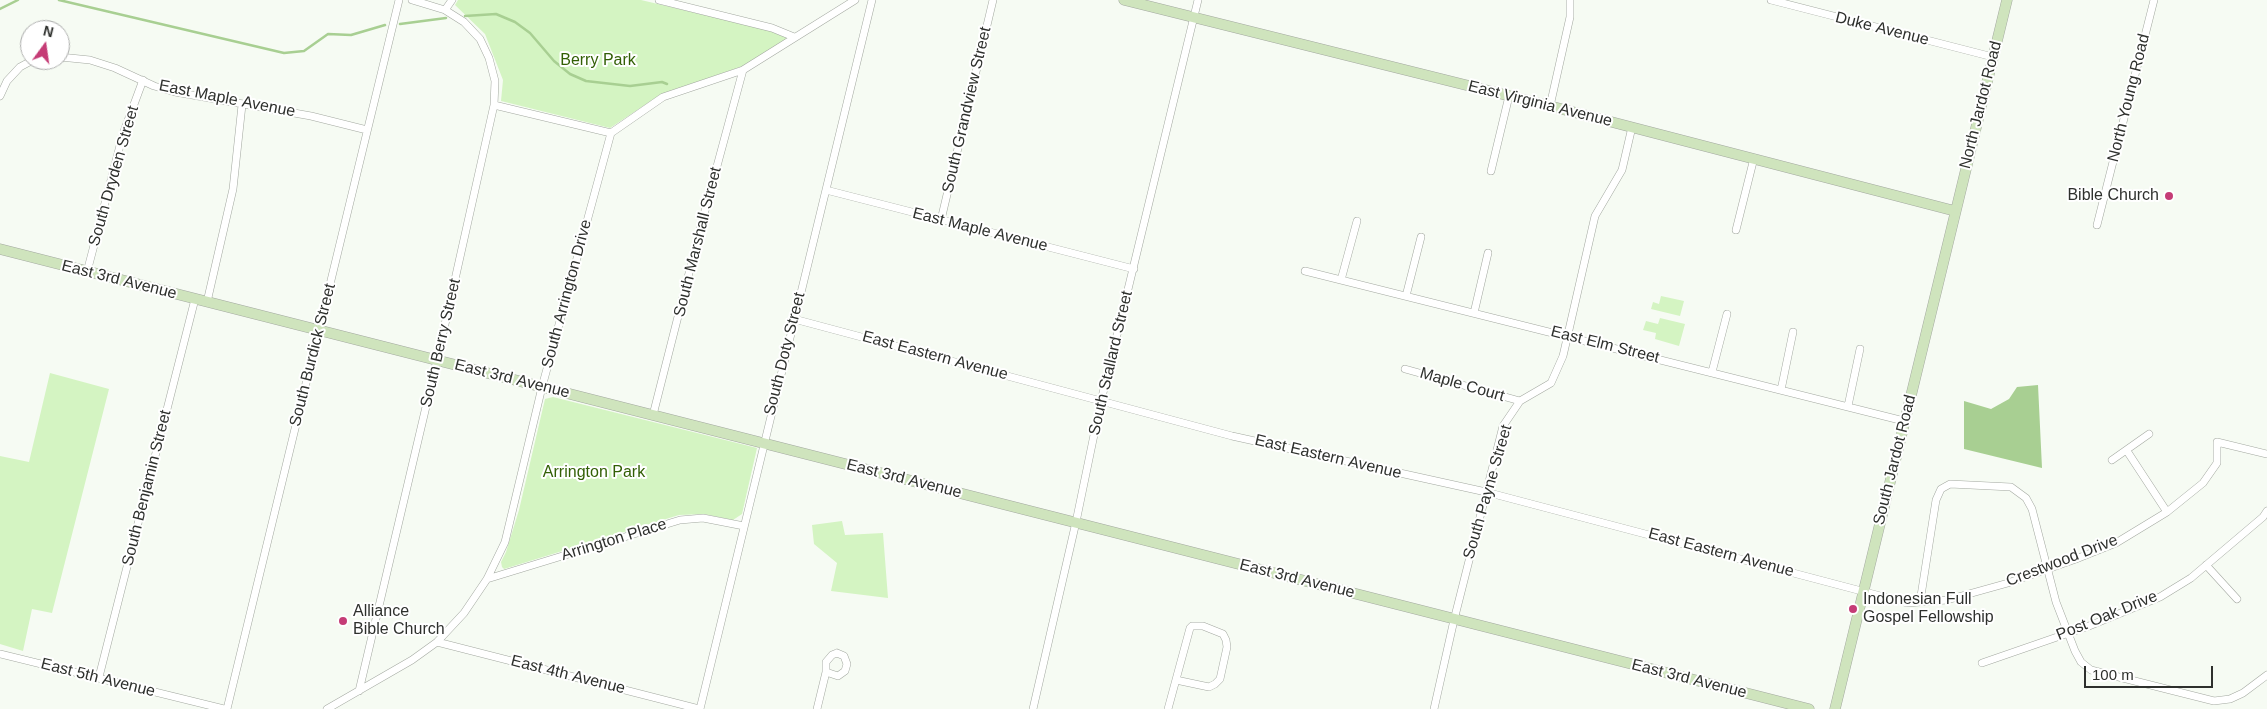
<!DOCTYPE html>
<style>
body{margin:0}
#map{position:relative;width:2267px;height:709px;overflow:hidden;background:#f6fbf3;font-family:Arial,sans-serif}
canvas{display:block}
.north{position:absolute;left:20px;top:20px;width:50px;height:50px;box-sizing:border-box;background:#fff;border:1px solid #abacab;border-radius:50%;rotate:14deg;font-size:14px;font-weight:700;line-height:20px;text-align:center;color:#2e302d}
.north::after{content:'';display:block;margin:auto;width:18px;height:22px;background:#c53c76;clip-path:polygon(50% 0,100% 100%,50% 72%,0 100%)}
.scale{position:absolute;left:2084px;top:666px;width:129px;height:22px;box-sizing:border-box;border:2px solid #2e302d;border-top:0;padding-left:6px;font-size:15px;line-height:18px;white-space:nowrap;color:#2e302d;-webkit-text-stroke:4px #fff;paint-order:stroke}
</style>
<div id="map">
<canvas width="2267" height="709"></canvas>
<div class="north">N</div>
<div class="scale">100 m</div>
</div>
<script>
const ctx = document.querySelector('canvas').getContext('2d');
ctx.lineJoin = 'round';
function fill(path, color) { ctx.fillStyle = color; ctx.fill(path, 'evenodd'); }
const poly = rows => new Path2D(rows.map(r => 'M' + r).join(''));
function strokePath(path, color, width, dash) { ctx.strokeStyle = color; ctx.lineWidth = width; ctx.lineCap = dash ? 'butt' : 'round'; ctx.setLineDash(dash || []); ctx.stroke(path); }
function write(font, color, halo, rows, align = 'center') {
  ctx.font = font + ' Arial,sans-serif'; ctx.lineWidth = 4; ctx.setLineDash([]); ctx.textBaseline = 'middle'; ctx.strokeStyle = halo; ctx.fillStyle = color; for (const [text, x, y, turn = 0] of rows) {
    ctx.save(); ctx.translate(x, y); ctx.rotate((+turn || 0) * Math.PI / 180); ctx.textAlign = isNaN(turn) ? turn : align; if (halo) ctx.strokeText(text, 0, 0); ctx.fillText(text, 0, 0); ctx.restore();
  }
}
const green = poly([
 [458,0,641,0,772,31,789,39,743,66,660,95,610,128,501,101,503,80,485,34,455,5],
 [1661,296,1684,301,1680,316,1651,309,1653,302,1659,304],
 [1660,318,1685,324,1679,346,1655,339,1656,333,1643,330,1646,321,1658,324],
 [50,373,109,389,52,613,32,609,23,651,0,644,0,456,29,462],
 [553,397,757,448,742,514,733,520,704,514,679,515,504,569,502,567,501,562,506,552,519,510,545,399],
 [842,521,845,535,883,533,888,598,831,591,837,563,814,544,812,525]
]);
const water = poly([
 [2038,385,2042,468,1964,449,1964,401,1991,409,2009,399,2017,387]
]);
const stream = poly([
 [59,0,284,53,304,51,328,34,351,35,385,25],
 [0,9,18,0],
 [465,16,496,14,515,22,530,33,554,61,570,74,586,81,630,86,662,82,667,84],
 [400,24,446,18]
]);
const street = poly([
 [659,0,772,28,794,37],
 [1771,0,1993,57],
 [445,10,452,0],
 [60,57,90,60,115,68,154,86,175,92,311,116,367,130],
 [0,96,7,81,20,67,33,60],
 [494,105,611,133],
 [1550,106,1570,17,1570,0],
 [1491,171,1509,96],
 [826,190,1134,269],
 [941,220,993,0],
 [2097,225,2154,0],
 [1736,230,1754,158],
 [1305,271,1904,421],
 [87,272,123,134,143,80],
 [1341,280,1357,221],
 [1406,296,1421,237],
 [207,302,233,189,242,105],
 [1474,313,1488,253],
 [794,319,1232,436,1486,492,1907,603,1947,600,2008,583,2076,559,2116,543,2167,512,2203,483,2217,463,2217,442,2267,454],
 [1405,369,1520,401],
 [1712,372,1727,314],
 [1781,390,1793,332],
 [1848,406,1860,349],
 [653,415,703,218,743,70],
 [2127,451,2167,512],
 [2112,460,2149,434],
 [2206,565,2237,599],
 [487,579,680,520,703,518,744,526],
 [1920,602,1936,500,1941,489,1950,484,2011,487,2026,498,2032,509,2056,602,2075,651,2081,662,2091,670,2214,701,2230,699,2243,693,2267,675],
 [437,642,699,709],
 [837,653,844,656,847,664,845,671,838,676,826,672,826,662,832,655,837,653],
 [0,654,224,709],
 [1982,663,2089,626,2160,597,2191,578,2263,517,2267,511],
 [99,677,195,299],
 [359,691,437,360,494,105,495,81,489,58,480,39,464,22,445,10,412,0],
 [227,709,399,0],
 [327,709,412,660,437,642,464,613,487,579,505,542,542,387,611,133,663,97,743,70,855,0],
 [700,709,872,0],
 [817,709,826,672],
 [1033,709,1076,522,1101,401,1198,0],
 [1168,709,1190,628,1192,626,1203,626,1223,634,1226,640,1227,647,1220,679,1215,684,1209,687,1176,680],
 [1434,709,1454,620,1503,426,1520,401,1551,383,1563,356,1595,216,1622,170,1632,127]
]);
const secondary = poly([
 [1124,0,1550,106,1955,211],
 [0,249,1809,709],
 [1835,709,2007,0]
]);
const markers = [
 [2169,196,5,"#c53c76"],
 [1853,609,5,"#c53c76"],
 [343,621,5,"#c53c76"]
];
const streetNames = [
 ["Duke Avenue",1882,29,14],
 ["North Young Road",2129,98,-76],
 ["East Maple Avenue",227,99,11],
 ["East Virginia Avenue",1540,104,14],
 ["North Jardot Road",1981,105,-76],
 ["South Grandview Street",967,110,-77],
 ["South Dryden Street",114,176,-74],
 ["East Maple Avenue",980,230,14],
 ["South Marshall Street",698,242,-76],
 ["East 3rd Avenue",119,280,14],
 ["South Arrington Drive",567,294,-75],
 ["South Berry Street",441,343,-77],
 ["East Elm Street",1605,345,14],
 ["South Doty Street",785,354,-76],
 ["South Burdick Street",313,355,-76],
 ["East Eastern Avenue",935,356,15],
 ["South Stallard Street",1111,363,-77],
 ["East 3rd Avenue",512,379,14],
 ["Maple Court",1462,385,16],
 ["East Eastern Avenue",1328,457,13],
 ["South Jardot Road",1895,460,-76],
 ["East 3rd Avenue",904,479,14],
 ["South Benjamin Street",147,488,-76],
 ["South Payne Street",1488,492,-74],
 ["Arrington Place",614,540,-17],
 ["East Eastern Avenue",1721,553,15],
 ["Crestwood Drive",2062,561,-21],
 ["East 3rd Avenue",1297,579,14],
 ["Post Oak Drive",2107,616,-22],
 ["East 4th Avenue",568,675,14],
 ["East 5th Avenue",98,678,14],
 ["East 3rd Avenue",1689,679,14]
];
const parkNames = [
 ["Berry Park",598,61],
 ["Arrington Park",594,473]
];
const poiNames = [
 ["Bible Church",2159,196,"right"],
 ["Indonesian Full",1863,600],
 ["Gospel Fellowship",1863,618],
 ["Alliance",353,612],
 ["Bible Church",353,630]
];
fill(green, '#d4f4c2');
fill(water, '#a8cf92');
strokePath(stream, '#a8cf92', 2.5);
strokePath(street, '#a3a8a0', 8);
strokePath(secondary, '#a3a8a0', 11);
strokePath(street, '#fff', 7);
strokePath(secondary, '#cfe4bd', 10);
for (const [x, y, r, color] of markers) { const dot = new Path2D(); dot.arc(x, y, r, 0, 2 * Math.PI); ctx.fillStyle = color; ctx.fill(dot); strokePath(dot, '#fff', 2); }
write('16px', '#2e302d', '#fff', streetNames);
write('16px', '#325f05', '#fff', parkNames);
write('16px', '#2e302d', '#fff', poiNames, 'left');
</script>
